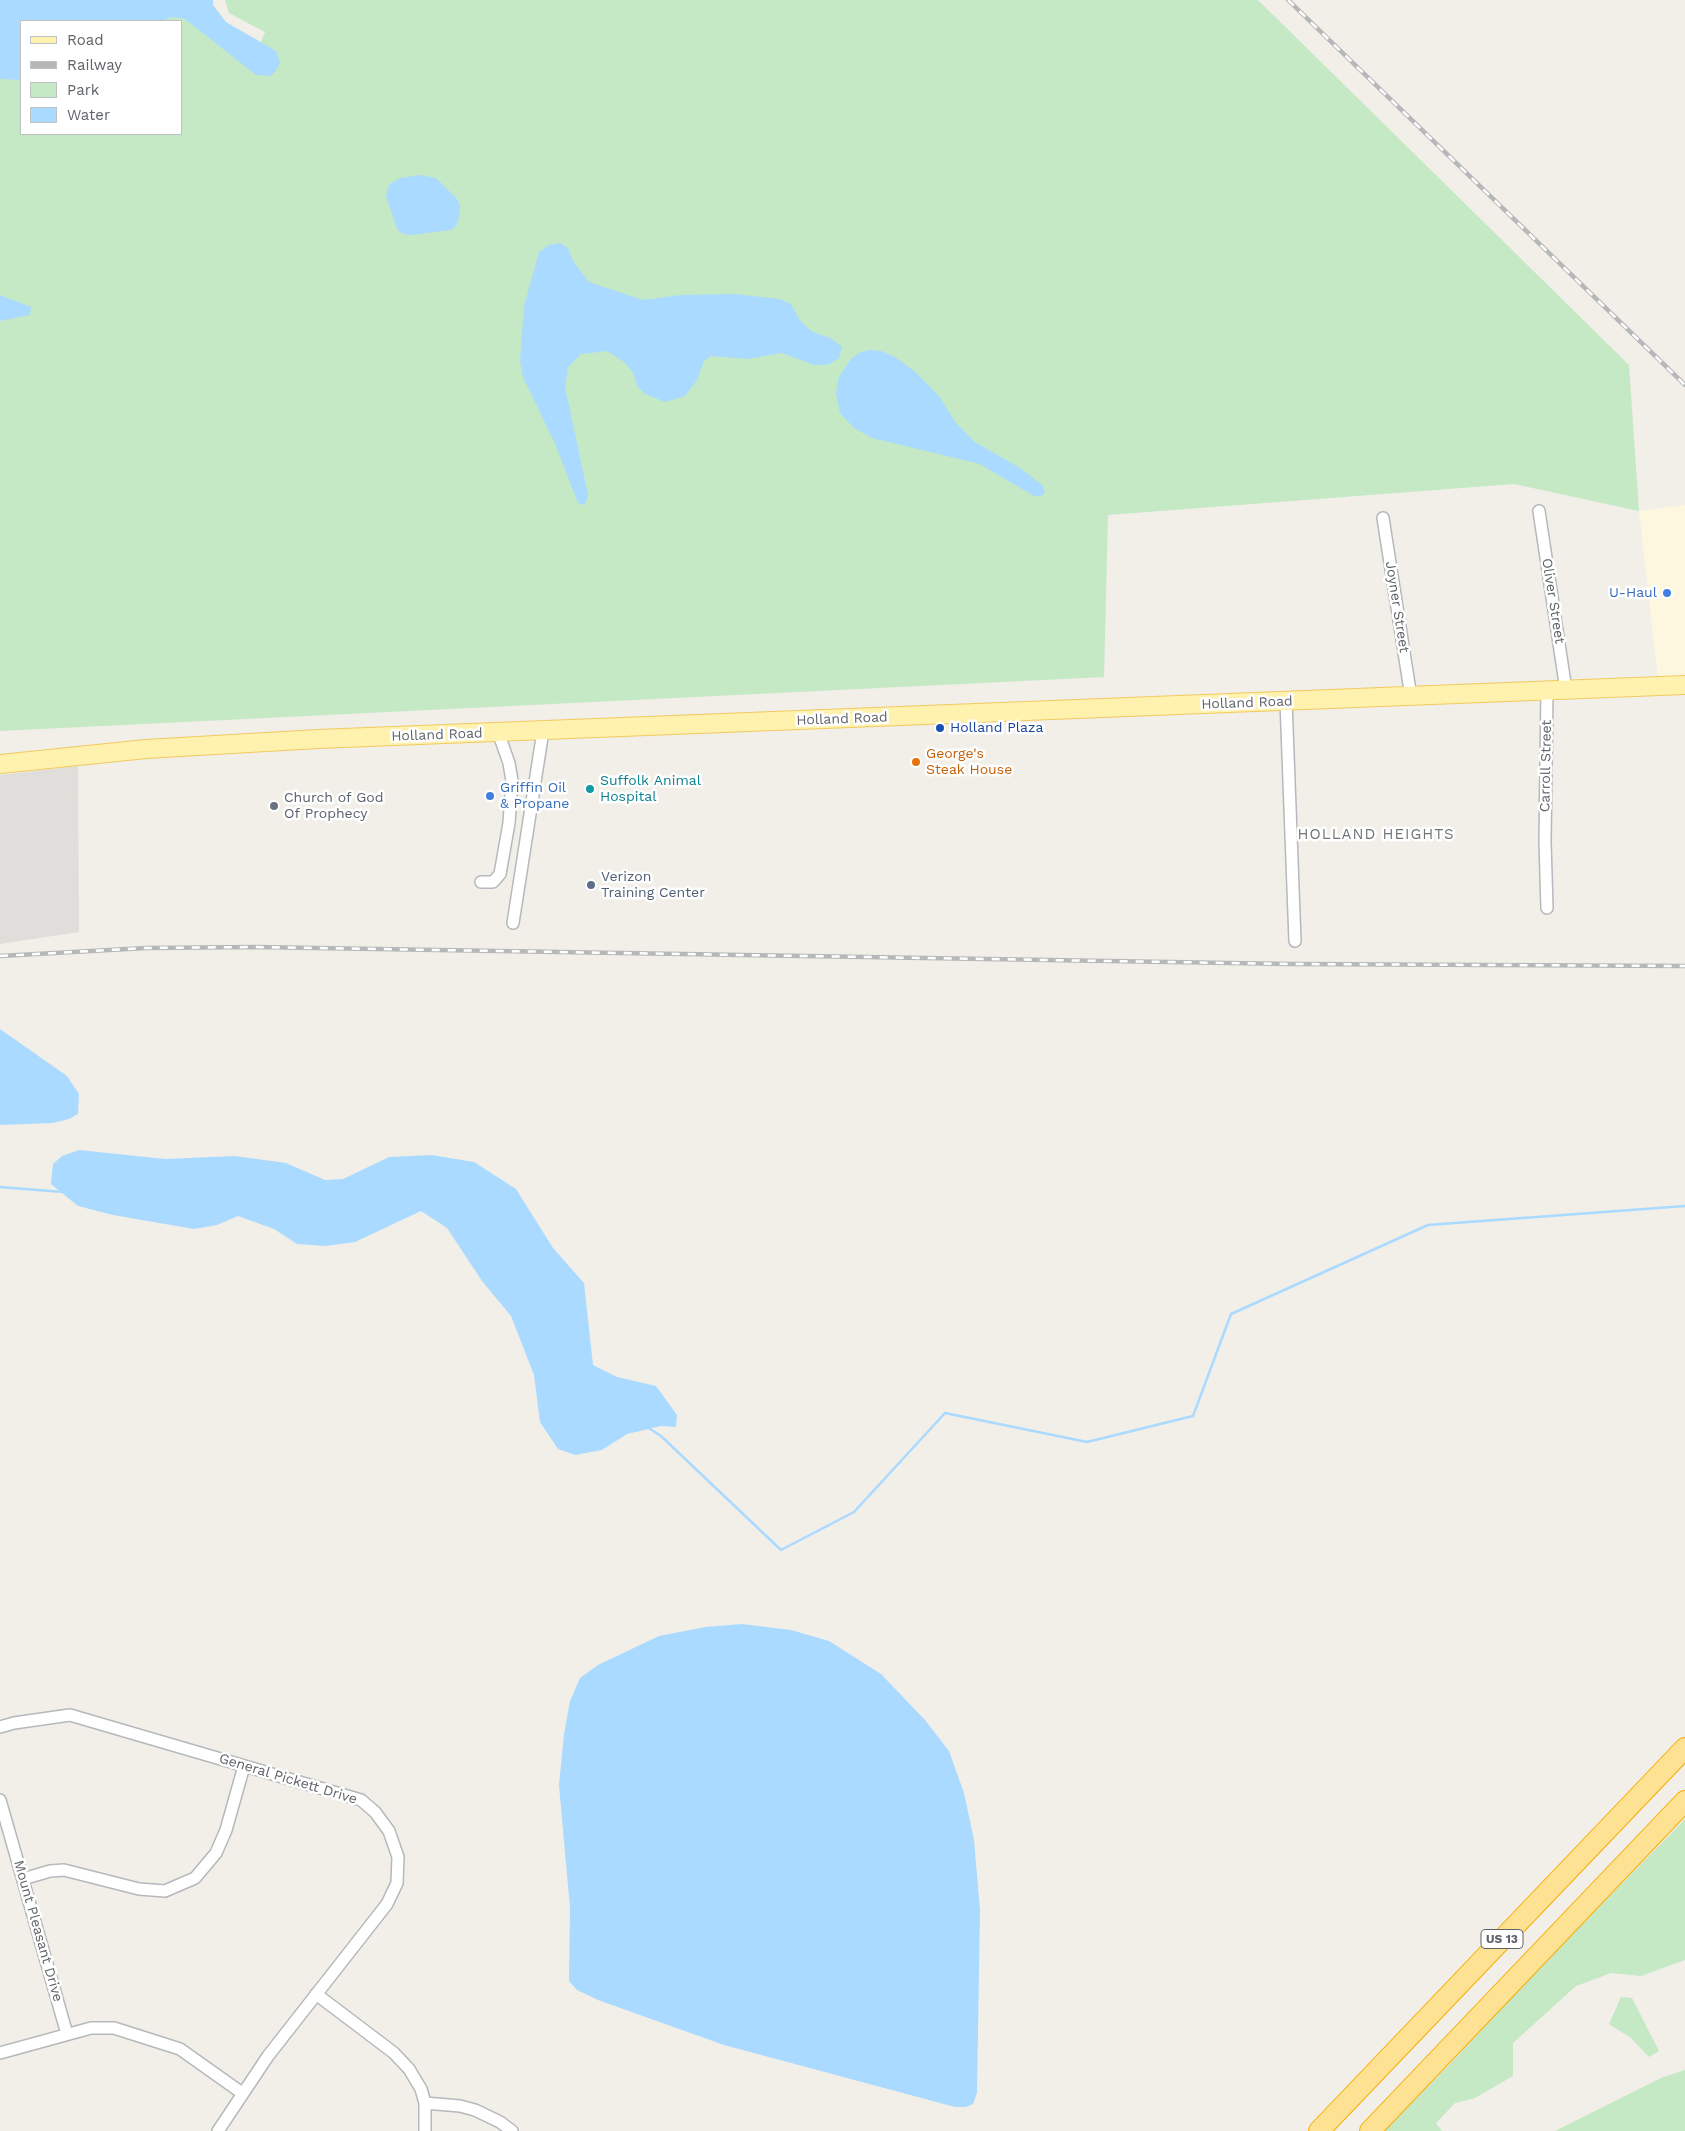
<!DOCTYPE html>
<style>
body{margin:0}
#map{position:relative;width:1685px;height:2131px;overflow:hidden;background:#f1efe8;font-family:"Work Sans",sans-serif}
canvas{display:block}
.legend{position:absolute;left:20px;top:20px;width:162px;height:115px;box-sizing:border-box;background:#fff;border:1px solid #bfc1c3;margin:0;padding:6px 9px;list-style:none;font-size:15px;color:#5f6368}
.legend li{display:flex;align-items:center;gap:10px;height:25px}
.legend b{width:25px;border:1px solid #bfc1c3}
</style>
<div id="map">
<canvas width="1685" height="2131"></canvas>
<ul class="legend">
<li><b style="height:6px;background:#fff2af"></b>Road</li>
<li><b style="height:6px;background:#b6b7b8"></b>Railway</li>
<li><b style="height:14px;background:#c5e8c5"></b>Park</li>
<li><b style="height:14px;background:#aadaff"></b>Water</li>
</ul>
</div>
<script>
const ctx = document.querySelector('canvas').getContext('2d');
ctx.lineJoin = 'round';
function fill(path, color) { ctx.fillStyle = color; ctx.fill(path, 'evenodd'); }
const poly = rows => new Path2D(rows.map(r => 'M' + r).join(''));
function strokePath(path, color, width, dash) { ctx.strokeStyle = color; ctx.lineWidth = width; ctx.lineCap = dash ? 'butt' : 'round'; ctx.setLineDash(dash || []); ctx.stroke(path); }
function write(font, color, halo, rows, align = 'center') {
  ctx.font = font + ' "Work Sans",sans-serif'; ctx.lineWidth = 5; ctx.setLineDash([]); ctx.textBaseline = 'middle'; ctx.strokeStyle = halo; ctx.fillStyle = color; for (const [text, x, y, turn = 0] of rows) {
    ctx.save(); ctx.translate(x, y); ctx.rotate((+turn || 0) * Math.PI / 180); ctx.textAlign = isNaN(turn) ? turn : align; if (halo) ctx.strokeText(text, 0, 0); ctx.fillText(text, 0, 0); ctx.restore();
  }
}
const commercial = poly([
 [1685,505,1685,676,1658,679,1639,511]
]);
const industrial = poly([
 [78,766,79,932,0,944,0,775]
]);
const green = poly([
 [225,0,1258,0,1629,365,1639,511,1514,484,1108,515,1104,677,0,731,0,44,21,51,21,134,181,134,181,21,143,21,179,9,255,57,265,32,229,13],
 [1685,1819,1685,1960,1641,1976,1611,1973,1576,1986,1513,2043,1513,2076,1475,2098,1455,2103,1436,2123,1442,2131,1384,2131,1454,2060,1523,1985],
 [1621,1997,1632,1998,1659,2051,1649,2057,1631,2038,1609,2024],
 [1685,2070,1685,2131,1555,2131,1661,2078]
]);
const water = poly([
 [0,0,213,0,213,5,226,22,276,51,280,62,276,71,270,76,256,75,185,19,173,17,160,21,21,21,21,80,0,79],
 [421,175,436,178,457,199,460,206,459,217,457,225,451,230,411,235,403,234,397,229,386,196,387,190,390,184,400,178],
 [560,243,568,248,573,261,589,282,643,300,681,295,734,294,779,299,791,304,799,319,811,331,832,339,842,347,839,358,827,365,814,365,782,353,747,359,711,356,704,361,697,380,685,396,665,402,645,394,637,386,633,372,624,362,607,351,581,354,568,367,565,387,588,495,585,505,578,503,556,446,523,377,520,361,524,306,539,252,549,245],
 [0,295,31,307,30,315,0,321],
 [869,350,881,351,895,357,914,371,939,396,956,423,975,442,1020,468,1043,486,1045,493,1041,496,1034,496,980,464,872,438,854,428,840,413,836,393,839,377,851,359,859,353],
 [0,1029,67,1076,79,1094,78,1114,69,1119,53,1123,0,1125],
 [79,1150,165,1159,235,1156,286,1163,325,1180,343,1179,389,1157,432,1155,474,1162,516,1189,553,1248,584,1283,593,1365,617,1377,656,1386,677,1415,676,1427,661,1426,627,1434,602,1450,575,1455,558,1449,540,1422,534,1375,511,1316,482,1281,447,1228,421,1211,355,1242,326,1246,297,1244,274,1229,238,1216,217,1225,194,1229,113,1215,78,1206,51,1184,53,1164,62,1156],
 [742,1624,791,1630,829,1641,881,1674,925,1720,949,1751,964,1793,974,1840,980,1910,977,2093,973,2104,966,2107,955,2107,724,2045,598,2000,577,1990,569,1981,570,1908,559,1785,564,1734,570,1701,580,1678,598,1665,659,1636,705,1627]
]);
const stream = poly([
 [0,1187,63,1192],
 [647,1427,661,1436,781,1550,854,1512,945,1413,1087,1442,1193,1416,1231,1314,1428,1225,1685,1206]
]);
const minor = poly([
 [1539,511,1566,690],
 [1383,518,1411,697],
 [1286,701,1295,941],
 [481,882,493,882,500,874,509,823,512,781,509,763,498,732],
 [1547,908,1545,842,1547,691],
 [513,923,543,731],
 [0,1727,14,1723,70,1715,361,1800,375,1812,389,1831,398,1857,397,1883,387,1904,268,2056,218,2131],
 [0,1800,67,2034],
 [23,1879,50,1871,64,1870,139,1889,165,1891,195,1878,216,1853,226,1830,244,1766],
 [316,1994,394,2053,409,2069,421,2089,425,2103,425,2131],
 [0,2053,91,2028,114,2028,180,2049,242,2093],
 [425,2103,460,2106,475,2110,500,2122,512,2131]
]);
const primary = poly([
 [0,764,146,749,318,739,1685,685]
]);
const motorway = poly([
 [1319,2131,1685,1748],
 [1370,2131,1685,1801]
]);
const rail = poly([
 [1288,0,1685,385],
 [0,956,146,948,255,947,1291,964,1685,966]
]);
const markers = [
 [1667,593,5,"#3f7fe0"],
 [940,728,5,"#1a4fb4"],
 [916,762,5,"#e8710a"],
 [590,789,5,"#0f9aa8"],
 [490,796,5,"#3f7fe0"],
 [274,806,5,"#6b7280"],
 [591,885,5,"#5c6f8a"]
];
const shields = [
 [1502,1939,42]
];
const shieldNames = [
 ["US 13",1502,1939]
];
const shopNames = [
 ["U-Haul",1657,593],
 ["Griffin Oil",500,788,"left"],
 ["& Propane",500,804,"left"]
];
const streetNames = [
 ["Oliver Street",1553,601,81],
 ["Joyner Street",1397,607,81],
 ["Holland Road",1247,703,-2],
 ["Holland Road",842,719,-2],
 ["Holland Road",437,735,-2],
 ["Carroll Street",1546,766,-89],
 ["General Pickett Drive",288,1779,17],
 ["Mount Pleasant Drive",38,1931,74]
];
const transitNames = [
 ["Holland Plaza",950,728]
];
const foodNames = [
 ["George's",926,754],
 ["Steak House",926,770]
];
const cultureNames = [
 ["Suffolk Animal",600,781],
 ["Hospital",600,797]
];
const worshipNames = [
 ["Church of God",284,798],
 ["Of Prophecy",284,814]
];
const serviceNames = [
 ["Verizon",601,877],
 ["Training Center",601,893]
];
const neighbourhoodNames = [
 ["HOLLAND HEIGHTS",1376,835]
];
fill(commercial, '#fef7e0');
fill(industrial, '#e0deda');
fill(green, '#c5e8c5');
fill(water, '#aadaff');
strokePath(stream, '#aadaff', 2.5);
strokePath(minor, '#b5b8bc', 14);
strokePath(primary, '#f2c960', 20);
strokePath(motorway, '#f9ab00', 22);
strokePath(minor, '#fff', 11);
strokePath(primary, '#fff2af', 18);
strokePath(motorway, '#fde293', 20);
strokePath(rail, '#b6b7b8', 4.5);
strokePath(rail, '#fff', 2.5, [8]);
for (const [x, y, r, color] of markers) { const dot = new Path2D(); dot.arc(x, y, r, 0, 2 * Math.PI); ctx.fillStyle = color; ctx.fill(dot); strokePath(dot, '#fff', 2); }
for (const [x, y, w] of shields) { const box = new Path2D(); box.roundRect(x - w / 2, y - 9.5, w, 19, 4); ctx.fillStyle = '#fff'; ctx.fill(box); strokePath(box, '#5f6368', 1); }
write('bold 12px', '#5f6368', null, shieldNames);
write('14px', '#366cbe', '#fff', shopNames, 'right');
write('14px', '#5f6368', '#fff', streetNames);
write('14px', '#164399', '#fff', transitNames, 'left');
write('14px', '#c56008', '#fff', foodNames, 'left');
write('14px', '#0d838f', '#fff', cultureNames, 'left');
write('14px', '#5b616d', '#fff', worshipNames, 'left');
write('14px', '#4e5e75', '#fff', serviceNames, 'left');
ctx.letterSpacing = '1px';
write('15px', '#70757a', '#fff', neighbourhoodNames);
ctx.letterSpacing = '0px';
</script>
